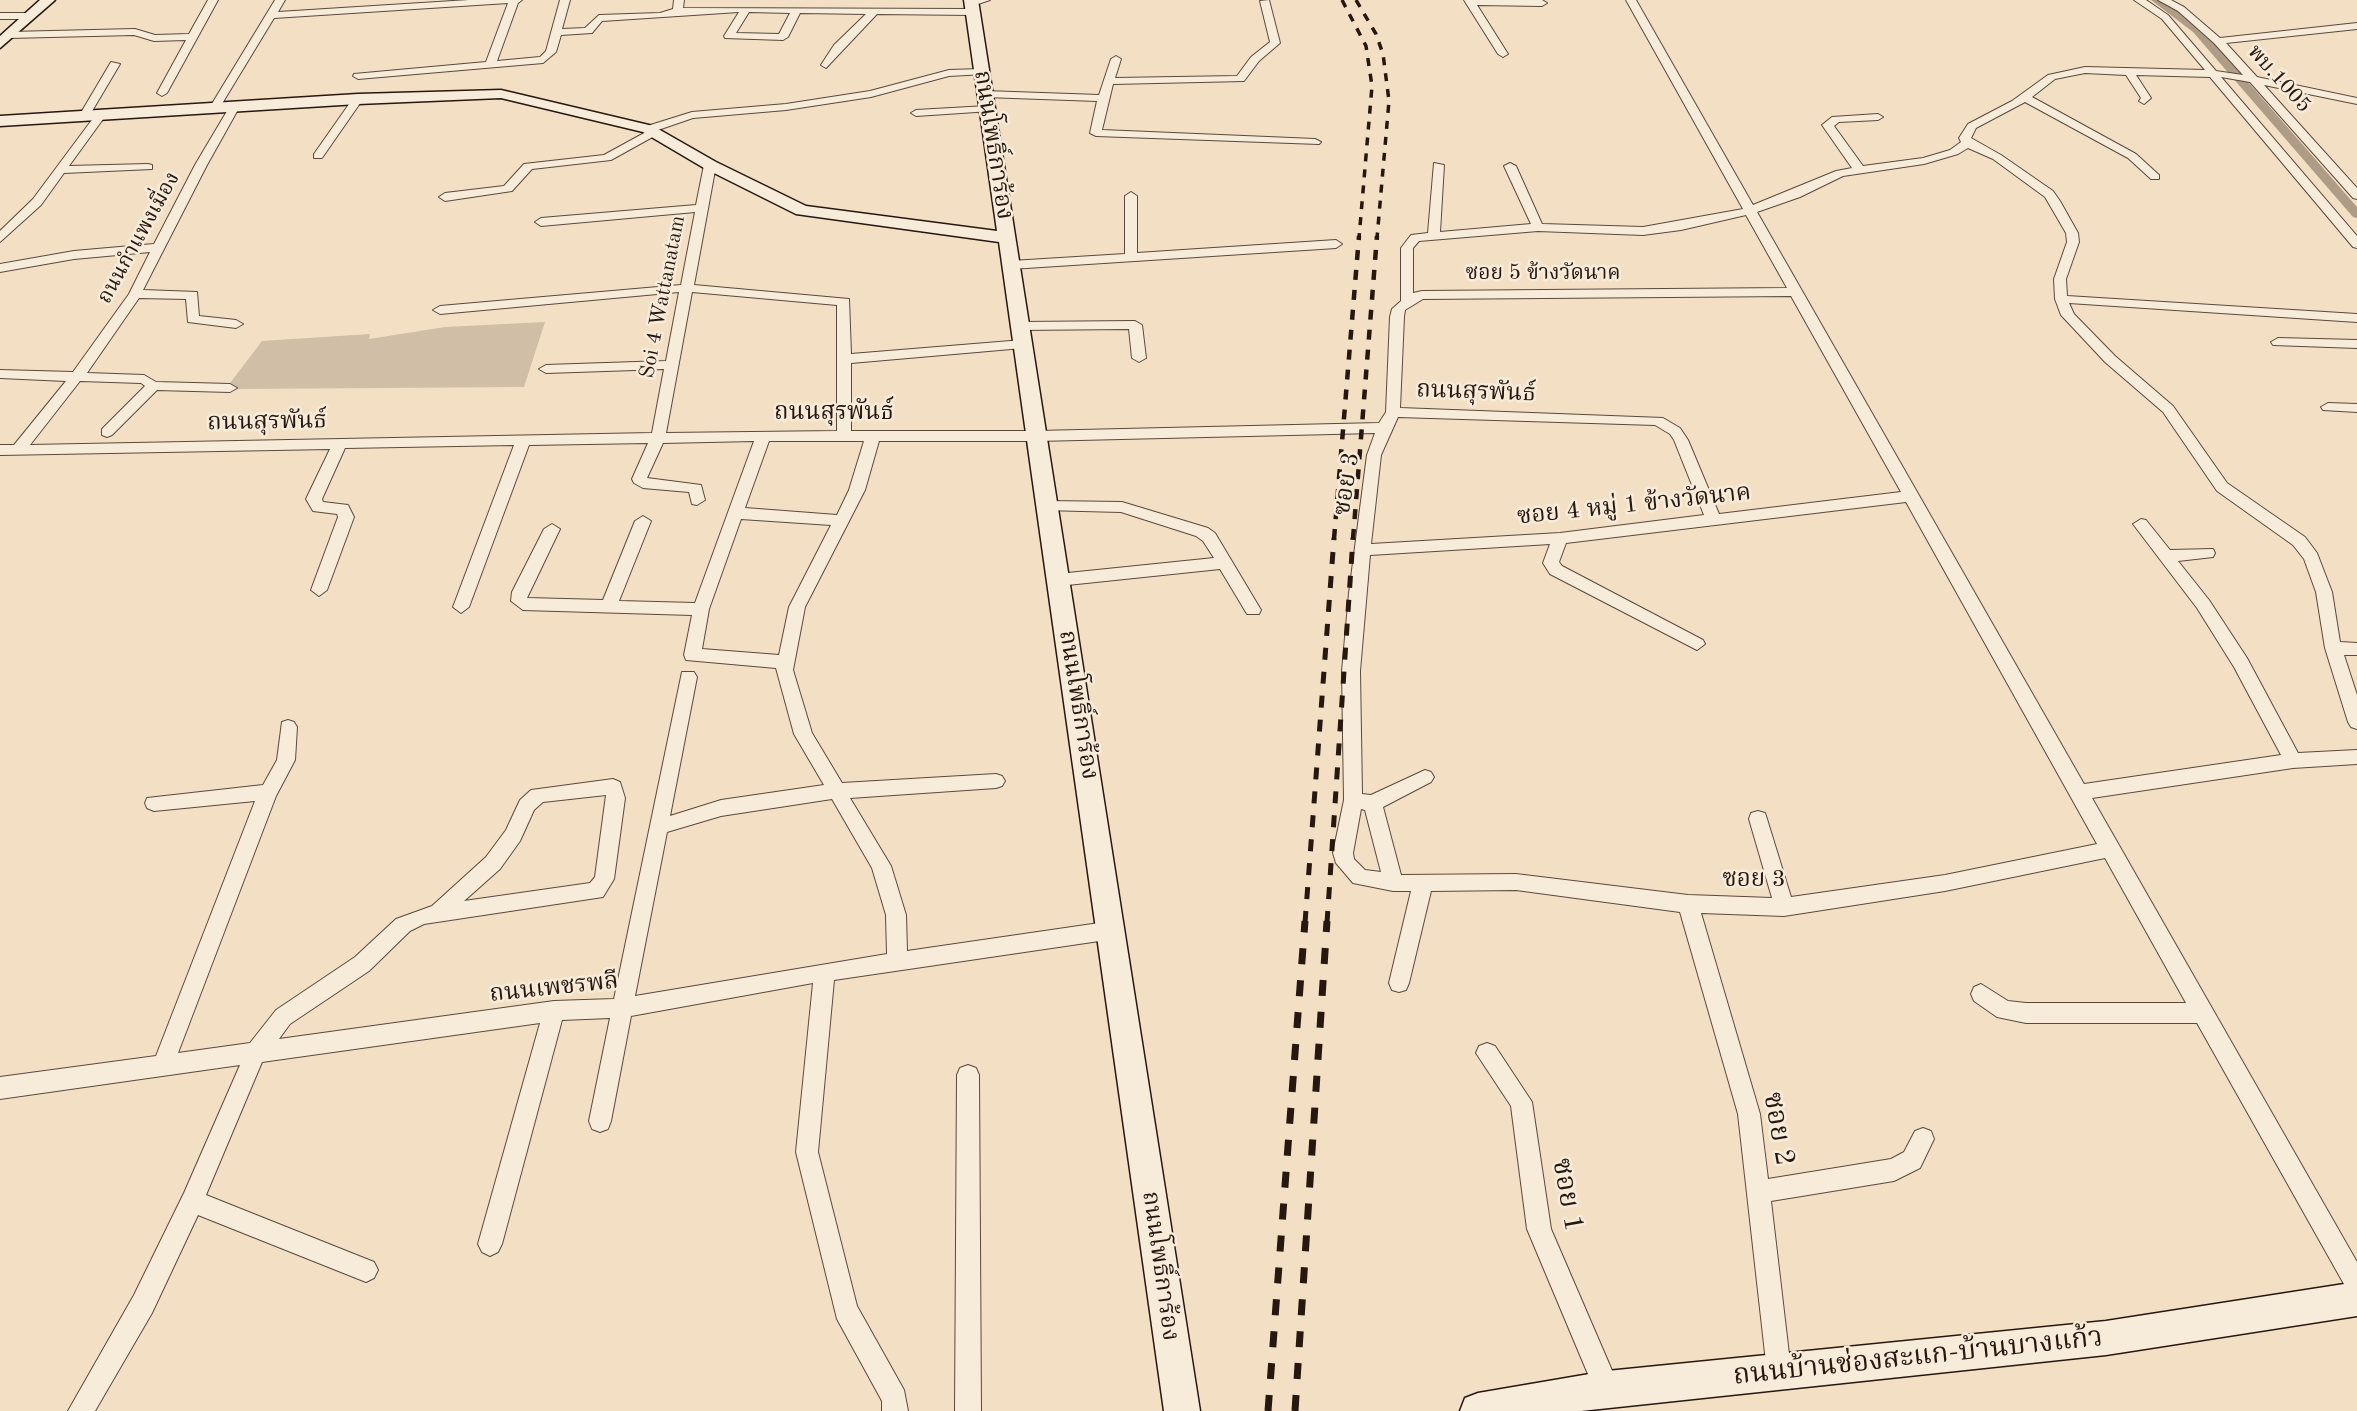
<!DOCTYPE html>
<meta charset="utf-8">
<style>
body{margin:0}
canvas{display:block;background:#f3e0c4}
</style>
<canvas width="2357" height="1411"></canvas>
<script>
const ctx = document.querySelector('canvas').getContext('2d');
ctx.lineJoin = 'round';
function fill(path, color) { ctx.fillStyle = color; ctx.fill(path, 'evenodd'); }
const poly = rows => new Path2D(rows.map(r => 'M' + r).join(''));
function strokePath(path, color, width, dash) { ctx.strokeStyle = color; ctx.lineWidth = width; ctx.lineCap = dash ? 'butt' : 'round'; ctx.setLineDash(dash || []); ctx.stroke(path); }
function write(font, color, halo, rows, align = 'center') {
  ctx.font = font + ' "Old Standard TT","Noto Serif Thai",serif'; ctx.lineWidth = 5; ctx.setLineDash([]); ctx.textBaseline = 'middle'; ctx.strokeStyle = halo; ctx.fillStyle = color; for (const [text, x, y, turn = 0] of rows) {
    ctx.save(); ctx.translate(x, y); ctx.rotate((+turn || 0) * Math.PI / 180); ctx.textAlign = isNaN(turn) ? turn : align; if (halo) ctx.strokeText(text, 0, 0); ctx.fillText(text, 0, 0); ctx.restore();
  }
}
const green = poly([
 [545,322,524,387,238,389,230,383,262,341,370,334,369,339,445,327]
]);
const canal = poly([
 [2151,0,2162,0,2201,28,2357,207,2357,218,2353,217,2193,32,2151,0]
]);
const street = poly([
 [208,0,218,0,167,93,162,96,157,93,186,40,154,41,134,35,9,38,4,35,9,32,135,29,155,35,189,34,208,0],
 [275,0,285,0,278,12,469,0,522,0,518,3,497,61,540,57,546,51,560,0,570,0,562,29,585,28,599,15,660,13,673,9,674,0,684,0,683,8,972,9,977,12,972,15,877,14,826,68,821,65,834,45,866,14,800,13,788,37,783,40,725,38,724,36,739,12,602,21,592,33,561,35,556,52,543,63,358,79,353,76,354,74,486,62,508,3,274,18,220,107,211,109,210,107,275,0],
 [749,12,790,13,779,34,736,33,749,12],
 [976,0,990,0,969,7,969,3,976,0],
 [1269,0,1280,43,1259,61,1244,81,1113,84,1102,130,1315,139,1321,142,1319,144,1096,136,1090,133,1097,101,985,97,980,94,985,91,1099,95,1111,59,1116,56,1121,59,1115,78,1237,76,1251,57,1270,42,1260,1,1269,0],
 [1464,0,1542,0,1547,3,1542,6,1477,5,1508,54,1503,57,1498,54,1464,0],
 [1626,0,1636,0,1753,205,1836,171,1852,168,1822,125,1832,117,1878,114,1883,117,1878,120,1839,122,1834,126,1863,166,1923,158,1950,150,1961,142,1959,138,1968,124,2012,101,2048,75,2085,67,2205,70,2162,19,2134,0,2146,0,2168,15,2216,71,2243,75,2214,43,2178,11,2158,0,2171,0,2184,7,2220,38,2357,23,2357,29,2226,43,2257,77,2357,98,2357,104,2264,85,2357,188,2357,199,2353,198,2250,82,2221,77,2357,236,2357,248,2353,247,2210,77,2136,75,2151,98,2144,104,2139,101,2141,98,2126,75,2085,73,2055,79,2032,97,2136,154,2159,175,2159,179,2151,179,2128,158,2025,102,1976,128,1971,138,2001,155,2053,191,2060,201,2078,233,2079,242,2066,279,2067,296,2357,314,2357,322,2069,303,2074,314,2115,356,2173,406,2227,483,2305,537,2317,553,2332,592,2340,642,2357,643,2357,655,2344,655,2357,695,2357,729,2351,727,2348,722,2325,648,2316,592,2304,559,2293,545,2217,491,2163,412,2105,362,2061,315,2055,299,2054,279,2067,242,2066,233,2045,197,1993,159,1968,148,1958,154,1924,164,1843,176,1800,197,1757,212,2084,784,2281,755,2234,667,2197,608,2133,524,2141,519,2146,520,2170,550,2213,549,2215,553,2213,557,2178,561,2209,600,2247,658,2298,753,2357,750,2357,764,2293,768,2092,798,2357,1262,2357,1297,2349,1293,2197,1023,2026,1023,1997,1017,1974,1001,1971,994,1974,987,1981,984,2008,1001,2026,1003,2186,1003,2105,858,1945,891,1784,916,1701,913,1760,1114,1768,1179,1891,1159,1904,1152,1915,1131,1923,1128,1931,1131,1934,1139,1920,1168,1894,1181,1771,1201,1791,1371,1788,1380,1779,1383,1770,1380,1767,1371,1738,1114,1680,912,1516,890,1431,891,1409,983,1406,990,1399,992,1392,990,1389,983,1411,891,1393,891,1353,883,1336,863,1333,853,1344,800,1342,671,1349,593,1367,455,1375,433,1037,441,879,441,865,490,805,607,793,670,812,733,842,783,996,774,1002,776,1005,781,1002,786,996,788,850,798,891,866,906,915,907,951,1113,921,1120,924,1123,930,1120,936,1113,939,834,980,818,1152,857,1306,904,1390,908,1411,882,1411,882,1401,837,1319,796,1152,813,983,631,1016,611,1121,608,1129,600,1132,592,1129,589,1121,610,1018,562,1020,502,1244,498,1252,490,1256,482,1252,478,1244,540,1023,262,1062,206,1195,374,1262,378,1270,374,1278,366,1282,198,1215,152,1313,95,1411,68,1411,134,1295,184,1193,240,1065,0,1099,0,1077,156,1056,255,801,154,811,147,808,145,803,147,798,263,785,277,760,282,722,288,720,294,722,297,727,295,760,276,796,178,1053,250,1043,276,1010,355,957,396,919,432,906,486,857,506,830,520,800,531,790,613,779,620,782,625,798,614,879,603,897,424,924,410,931,369,971,290,1024,279,1039,554,1001,614,999,682,672,694,672,697,677,670,816,721,800,824,785,794,734,776,668,686,660,684,655,692,615,523,610,511,601,512,592,544,529,552,524,560,529,527,598,603,600,635,521,643,516,651,521,619,601,695,603,754,441,663,443,647,478,701,485,705,500,697,505,692,504,689,492,643,488,634,483,632,479,648,443,529,445,469,607,461,613,453,607,514,445,345,448,322,499,323,502,348,505,354,517,327,590,319,596,311,590,338,517,337,514,313,511,306,499,330,449,0,455,0,445,14,445,66,381,0,378,0,370,73,372,129,294,150,252,74,259,0,272,0,264,74,251,154,244,195,165,230,106,235,103,240,106,207,165,143,290,197,292,199,316,236,320,243,324,236,328,188,322,186,299,139,298,87,373,144,375,156,382,230,384,237,388,230,392,157,390,112,435,107,437,102,435,102,429,145,386,141,383,80,381,30,445,652,433,664,369,546,373,539,369,546,365,666,361,679,292,440,314,433,310,440,306,681,285,695,212,541,226,535,222,541,218,696,205,704,165,710,162,716,165,694,285,849,299,851,354,1023,340,1030,344,1023,348,851,363,851,431,1037,431,1379,423,1386,412,1390,317,1392,309,1401,301,1401,248,1411,235,1428,233,1434,163,1444,165,1440,232,1531,224,1504,166,1510,163,1516,166,1542,224,1643,227,1743,209,1626,0],
 [1746,215,1787,288,1422,291,1413,293,1413,248,1419,241,1538,231,1643,235,1681,230,1746,215],
 [692,292,837,305,837,431,666,433,692,292],
 [1791,296,1901,492,1719,514,1688,440,1680,428,1663,418,1400,408,1404,317,1405,310,1423,299,1791,296],
 [1398,417,1655,425,1670,434,1674,440,1704,515,1560,533,1371,544,1381,455,1398,417],
 [769,441,864,441,849,490,837,515,745,508,769,441],
 [1906,502,2097,844,1945,875,1791,897,1767,819,1765,813,1758,811,1751,813,1749,819,1772,898,1688,895,1516,874,1401,875,1383,807,1431,782,1434,777,1431,772,1425,770,1371,795,1362,794,1360,671,1370,555,1550,544,1543,563,1550,574,1697,650,1705,644,1703,640,1562,566,1559,562,1566,543,1906,502],
 [741,519,831,525,789,607,779,655,702,649,709,609,741,519],
 [606,795,595,877,590,883,464,901,500,869,520,841,534,810,543,802,606,795],
 [832,799,872,868,886,915,887,954,635,996,667,832,721,816,832,799],
 [1361,809,1365,810,1381,872,1365,870,1354,859,1353,853,1361,809],
 [0,13,30,13,35,16,30,19,0,19,0,13],
 [111,62,120,64,88,118,80,118,79,116,111,62],
 [981,69,985,70,985,74,949,76,871,97,786,110,693,118,658,130,658,134,611,160,532,169,512,191,445,201,439,197,445,193,504,186,524,164,604,155,646,132,642,129,644,127,692,112,786,104,870,91,949,70,981,69],
 [358,96,363,99,322,158,314,158,314,154,354,97,358,96],
 [987,106,992,109,991,111,916,116,911,113,916,110,987,106],
 [101,112,106,115,69,166,148,164,152,165,152,169,64,173,41,205,0,242,0,231,33,199,97,113,101,112],
 [1131,192,1137,196,1137,253,1336,240,1342,244,1336,248,1011,269,1005,265,1011,261,1125,254,1125,196,1131,192],
 [1135,321,1142,325,1146,358,1139,362,1132,358,1129,329,1020,330,1013,326,1020,322,1135,321],
 [2278,338,2357,340,2357,348,2273,345,2271,342,2278,338],
 [2328,403,2357,404,2357,412,2323,410,2321,407,2328,403],
 [1048,501,1122,502,1208,528,1215,533,1261,610,1259,614,1247,614,1220,569,1058,586,1052,584,1050,580,1052,576,1058,574,1214,558,1203,541,1196,536,1121,512,1043,510,1040,506,1048,501],
 [1487,1043,1495,1046,1532,1102,1551,1229,1620,1389,1616,1398,1607,1402,1598,1398,1527,1229,1511,1106,1476,1053,1479,1046,1487,1043],
 [968,1065,976,1068,979,1075,981,1411,955,1411,957,1075,960,1068,968,1065]
]);
const secondary = poly([
 [40,0,55,0,0,48,0,36,40,0],
 [964,0,978,0,1200,1411,1164,1411,999,242,796,214,704,168,643,132,501,98,358,104,0,126,0,116,358,94,501,90,653,126,716,162,806,206,997,231,964,0],
 [2357,1282,2357,1316,2106,1355,1581,1411,1460,1411,1465,1398,1478,1393,1607,1371,2106,1321,2357,1282]
]);
const railFar3 = poly([
 [1342,0,1366,46,1372,86,1359,238],
 [1356,0,1376,34,1383,54,1389,101,1377,238]
]);
const railFar2 = poly([
 [1334,539,1359,236],
 [1353,539,1377,236]
]);
const railFar1 = poly([
 [1305,923,1334,538],
 [1327,923,1353,538]
]);
const rail = poly([
 [1268,1411,1305,921],
 [1295,1411,1327,921]
]);
const farStreetnames = [
 ["พบ.1005",2279,79,48],
 ["ถนนกำแพงเมี่อง",139,238,-61],
 ["ซอย 5 ข้างวัดนาค",1543,273],
 ["Soi 4 Wattanatam",663,297,-79]
];
const streetNames = [
 ["ถนนโพธิ์การ้อง",993,145,81],
 ["ถนนสุรพันธ์",1476,392,2],
 ["ถนนสุรพันธ์",834,413],
 ["ถนนสุรพันธ์",267,422,-1],
 ["ซอย 3",1347,484,-81],
 ["ซอย 4 หมู่ 1 ข้างวัดนาค",1634,505,-6],
 ["ถนนโพธิ์การ้อง",1078,705,81],
 ["ซอย 3",1754,880],
 ["ถนนเพชรพลี",554,988,-6],
 ["ถนนโพธิ์การ้อง",1160,1266,82]
];
const nearStreetnames = [
 ["ซอย 2",1778,1129,80],
 ["ซอย 1",1567,1195,80],
 ["ถนนบ้านช่องสะแก-บ้านบางแก้ว",1918,1357,-6]
];
fill(green, '#d0bea6');
fill(canal, '#ae9c87');
strokePath(street, '#5a493e', 2);
strokePath(secondary, '#271711', 3);
fill(street, '#f7ebd9');
fill(secondary, '#f7ebd9');
strokePath(railFar3, '#271711', 3.5, [8, 8]);
strokePath(railFar2, '#271711', 4.5, [10, 10]);
strokePath(railFar1, '#271711', 5, [12, 12]);
strokePath(rail, '#271711', 7, [16, 16]);
write('21px', '#271711', '#f7ebd9', farStreetnames);
write('24px', '#271711', '#f7ebd9', streetNames);
write('28px', '#271711', '#f7ebd9', nearStreetnames);
</script>
